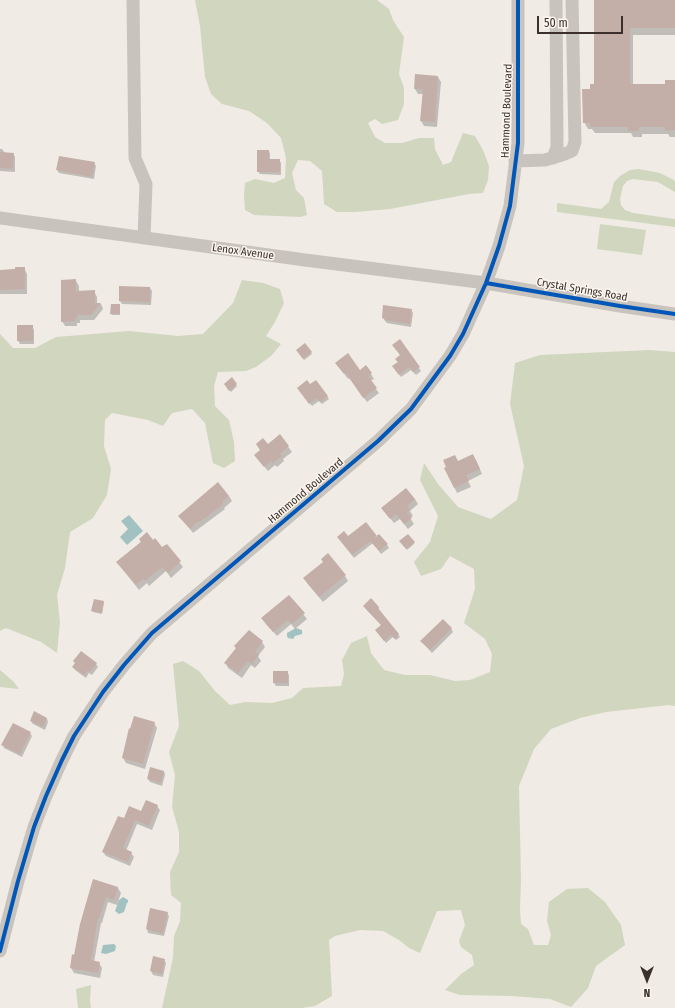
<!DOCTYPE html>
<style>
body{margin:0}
#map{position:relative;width:675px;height:1008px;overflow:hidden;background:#f0ebe5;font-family:"Fira Sans Condensed",sans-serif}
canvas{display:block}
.north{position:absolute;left:627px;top:960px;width:40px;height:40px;-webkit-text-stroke:3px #fbf5ee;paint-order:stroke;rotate:180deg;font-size:11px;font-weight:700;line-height:16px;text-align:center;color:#3b302b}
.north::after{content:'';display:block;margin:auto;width:14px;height:18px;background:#3b302b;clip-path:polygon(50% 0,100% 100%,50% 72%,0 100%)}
.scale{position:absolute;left:537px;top:16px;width:86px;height:18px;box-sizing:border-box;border:2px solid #3b302b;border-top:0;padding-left:5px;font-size:12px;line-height:14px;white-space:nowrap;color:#3b302b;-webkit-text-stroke:3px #fbf5ee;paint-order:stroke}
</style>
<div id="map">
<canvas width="675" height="1008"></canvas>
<div class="north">N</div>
<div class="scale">50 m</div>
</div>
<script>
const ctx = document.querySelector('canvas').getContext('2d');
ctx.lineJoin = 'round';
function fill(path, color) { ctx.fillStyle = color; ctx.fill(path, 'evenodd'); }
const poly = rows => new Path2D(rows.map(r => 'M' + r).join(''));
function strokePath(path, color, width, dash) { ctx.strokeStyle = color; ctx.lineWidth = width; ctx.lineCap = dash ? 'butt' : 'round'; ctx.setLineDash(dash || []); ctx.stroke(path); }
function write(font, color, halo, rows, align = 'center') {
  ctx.font = font + ' "Fira Sans Condensed",sans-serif'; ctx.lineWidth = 3; ctx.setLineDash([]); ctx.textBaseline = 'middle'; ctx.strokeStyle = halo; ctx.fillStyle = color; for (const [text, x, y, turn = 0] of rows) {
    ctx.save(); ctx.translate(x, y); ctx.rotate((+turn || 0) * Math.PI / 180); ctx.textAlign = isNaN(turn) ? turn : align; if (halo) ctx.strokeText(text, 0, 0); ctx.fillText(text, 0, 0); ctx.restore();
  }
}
const green = poly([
 [195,0,377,0,389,9,393,20,404,37,399,74,404,88,404,104,398,120,382,124,375,119,368,123,375,137,385,143,402,143,419,138,434,138,435,149,443,165,451,162,463,133,475,136,483,150,489,166,488,180,483,193,469,194,390,209,355,212,337,212,324,204,322,171,310,161,298,160,292,173,296,190,304,198,307,215,301,217,254,215,245,210,244,195,245,183,255,179,274,183,285,178,286,158,281,138,267,123,249,111,222,104,211,94,205,77,200,26],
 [639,169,660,173,672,179,675,181,675,192,658,182,633,179,627,181,623,186,620,199,621,205,625,210,633,213,675,219,675,227,557,212,557,203,601,209,609,202,614,182,620,176,630,170],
 [600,224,646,230,642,255,597,249],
 [242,280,263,283,280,289,284,303,275,322,266,336,281,344,271,356,256,367,246,371,218,372,214,386,215,406,229,420,234,442,235,461,224,468,213,463,205,423,192,409,172,413,163,426,148,420,112,413,105,420,104,446,111,469,107,495,93,518,70,532,65,568,57,595,60,622,57,653,41,642,6,628,0,631,0,334,13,348,35,348,56,337,129,331,178,336,203,334,233,303],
 [650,350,675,352,675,706,669,705,606,712,580,718,551,729,534,749,519,786,521,880,520,910,521,924,528,929,534,945,548,945,551,935,547,921,549,902,567,889,588,888,605,902,621,925,625,945,596,966,588,988,571,1007,550,999,512,996,460,995,445,990,461,974,474,965,472,955,461,947,459,941,465,925,461,910,437,911,420,953,409,948,399,940,383,931,360,930,335,936,329,940,332,996,315,1006,302,1008,162,1008,173,958,174,936,180,921,181,903,171,895,170,872,179,852,179,832,172,807,175,775,169,752,179,726,173,664,183,661,199,671,215,691,230,705,245,702,272,703,292,698,303,688,341,686,344,674,342,660,351,643,367,636,371,653,384,670,405,675,430,675,455,681,470,680,490,672,492,654,485,639,464,623,475,589,474,569,450,556,441,569,421,576,414,562,430,542,438,516,420,480,424,463,438,484,458,507,491,519,517,500,524,466,510,404,515,363,540,355],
 [0,670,14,682,19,689,0,687],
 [91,985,90,1000,91,1008,78,1008,76,989]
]);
const water = poly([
 [129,515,143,531,127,545,120,537,128,529,121,521],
 [296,628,302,630,302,634,295,636,293,639,288,638,287,636,287,633],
 [123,897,128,900,128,902,127,903,124,912,119,914,115,911,119,900],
 [114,944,116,946,115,951,106,954,101,953,103,945]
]);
const shadow = poly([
 [595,0,675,0,675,35,633,35,633,85,666,85,675,81,675,137,670,137,668,134,642,134,642,137,633,137,631,133,595,133,592,129,588,129,584,122,595,85],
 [438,77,441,82,437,127,424,126,421,121,423,94,418,94,415,89],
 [0,146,0,149,2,149,5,153,13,154,15,157,15,172,0,171],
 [269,151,270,154,270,160,279,160,281,163,281,175,260,174,258,171],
 [94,163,96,166,94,179,59,173,57,170],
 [24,268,27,274,27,294,0,294,0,271],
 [76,281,79,286,79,292,94,291,97,297,97,304,101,304,103,309,94,320,80,320,80,323,77,323,77,326,65,326,62,321],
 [120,287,150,288,152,291,151,305,122,304,120,301],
 [120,305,120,315,112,315,111,314],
 [384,306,411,310,413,313,411,327,387,323,385,321,383,318],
 [32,326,34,330,34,344,20,344,18,340],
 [400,341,421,371,416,375,411,370,401,377,395,370,398,363,396,359,401,355],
 [305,344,312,354,304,360,297,350],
 [340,368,371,374,374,379,370,381,379,393,367,402,349,378,348,379],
 [232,379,237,386,231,392,226,386],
 [310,385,327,396,329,399,322,404,319,401,312,406,300,391],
 [280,436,292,452,283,459,284,461,277,467,275,465,268,471,259,460,261,451],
 [476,460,482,474,468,481,471,487,457,493,445,468,458,462],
 [229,496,232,501,224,508,225,509,193,533,180,516],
 [415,499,418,504,410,511,413,516,410,518,414,524,408,529,400,519,394,523,382,508],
 [348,537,376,537,387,545,389,548,381,554,373,543,354,558,340,540],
 [153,541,162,549,166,545,183,567,171,578,166,571,149,586,147,583,139,590,117,562,141,542],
 [401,542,414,542,414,544,407,550],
 [324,562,345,576,348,581,323,602,307,583],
 [289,596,307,619,295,629,291,624,277,636,265,623],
 [104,602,102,614,93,612,92,611],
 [379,607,379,610,400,637,396,640,393,637,386,643,378,633,382,626,366,609],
 [451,628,453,632,432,653,421,641],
 [249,632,262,642,265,647,258,656,261,661,255,668,251,665,242,678,228,668,226,663],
 [96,664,98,667,92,675,89,673,86,678,75,670,73,667],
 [287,672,289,675,289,686,276,686,274,683],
 [47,719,48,722,45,730,33,724,31,721],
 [154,723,157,728,145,769,126,763,123,758],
 [30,733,32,736,22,757,4,748,3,745],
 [164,771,165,775,162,786,150,782,148,779],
 [157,806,160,810,152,830,137,824,126,851,131,853,134,857,130,866,106,856,103,852,125,820],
 [94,881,118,888,121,893,117,905,108,902,102,923,101,923,94,962,99,963,102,968,100,978,74,973,71,968],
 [151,909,167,913,169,916,164,936,148,933,147,929],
 [164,960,166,963,163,977,153,975,151,971]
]);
const building = poly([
 [594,0,675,0,675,28,630,28,630,84,665,84,665,80,675,80,675,130,665,131,665,127,639,127,639,131,628,131,628,127,590,127,590,123,583,123,582,89,590,89,590,84,594,84],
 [415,74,438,76,435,122,420,121,423,89,414,89],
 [257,150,269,150,269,159,280,159,280,172,257,172],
 [0,152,14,153,13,169,0,168],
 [59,156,95,162,92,177,56,170],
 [15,267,25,267,25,289,0,290,0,270,15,269],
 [76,279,76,291,95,290,95,303,101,303,91,315,77,315,78,318,75,318,75,321,61,322,61,280],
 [119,286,150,287,150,302,119,301],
 [111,304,120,304,120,314,110,314],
 [383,305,412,309,410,324,385,320,385,319,382,318],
 [17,325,33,325,33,341,17,341],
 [400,339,420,367,413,372,409,367,399,375,392,366,398,362,395,359,400,355,392,345],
 [305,343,312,352,303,359,296,350],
 [348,353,360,370,366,365,372,373,368,376,377,388,363,398,346,373,344,374,335,363],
 [232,377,237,384,229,391,224,384],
 [307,380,310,384,316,380,328,396,320,402,317,398,309,404,297,388],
 [280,434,289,446,280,454,282,456,273,463,271,461,264,467,254,455,260,450,256,444,263,438,268,444],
 [473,454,480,469,466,475,469,481,454,488,444,468,446,467,443,460,455,455,458,461],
 [218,482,229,496,222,502,223,504,208,516,199,522,198,521,190,529,178,516],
 [406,488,415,499,407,506,410,510,407,513,412,518,404,524,396,514,390,519,381,508],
 [366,522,377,536,352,555,337,537,344,531,348,536],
 [147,532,153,540,155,538,162,547,167,544,181,561,168,573,162,567,145,581,143,579,136,585,116,562,141,542,139,539],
 [379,534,388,544,379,551,370,541],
 [408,534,415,542,406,549,399,541],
 [328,553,346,575,319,597,303,578,323,562,321,559],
 [289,595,305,613,292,624,288,620,273,632,261,618],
 [371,598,379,607,378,608,399,634,395,639,391,635,384,641,375,630,381,625,363,606],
 [94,599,104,601,102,613,91,611],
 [443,619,452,628,430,650,420,641],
 [249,630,263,641,255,652,259,655,252,664,248,661,238,673,224,663,236,648,234,646],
 [81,651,97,663,90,672,87,671,84,675,72,667,75,663,73,661],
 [273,671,288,671,288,683,273,683],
 [34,711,47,718,43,727,30,721],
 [134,716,155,722,143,764,122,758,129,728,130,729],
 [13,723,31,732,20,754,1,745],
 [150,767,164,771,161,783,147,779],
 [146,800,158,805,149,826,135,820,123,848,132,852,128,862,102,852,118,816,124,818,129,806,141,811],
 [93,879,118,887,114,900,106,897,99,919,98,918,91,960,100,962,98,973,70,968,72,954,74,955,80,924],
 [150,908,168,912,163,934,146,929],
 [153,956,165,959,162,974,150,971]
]);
const minor = poly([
 [133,0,135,158,146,184,144,238],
 [553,158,557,147,556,0],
 [515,161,545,160,562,155,572,151,575,142,572,0],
 [0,218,305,260,486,283,620,306,675,314],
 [0,951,18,881,34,827,46,796,62,760,74,736,103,692,124,665,152,633,378,441,411,409,450,356,463,334,486,283,499,246,510,206,518,143,518,0]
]);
const cycleway = poly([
 [486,283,620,306,675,314],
 [0,951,18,881,34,827,46,796,62,760,74,736,103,692,124,665,152,633,378,441,411,409,450,356,463,334,486,283,499,246,510,206,518,143,518,0]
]);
const streetNames = [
 ["Hammond Boulevard",507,111,-88],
 ["Lenox Avenue",243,252,8],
 ["Crystal Springs Road",582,290,10],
 ["Hammond Boulevard",306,491,-40]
];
fill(green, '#d1d6bf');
fill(water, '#a1c2c1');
fill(shadow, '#0003');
fill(building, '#c3afa7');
strokePath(minor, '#c9c3be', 13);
strokePath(cycleway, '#0057b8', 4);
write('11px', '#3b302b', '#fbf5ee', streetNames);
</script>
